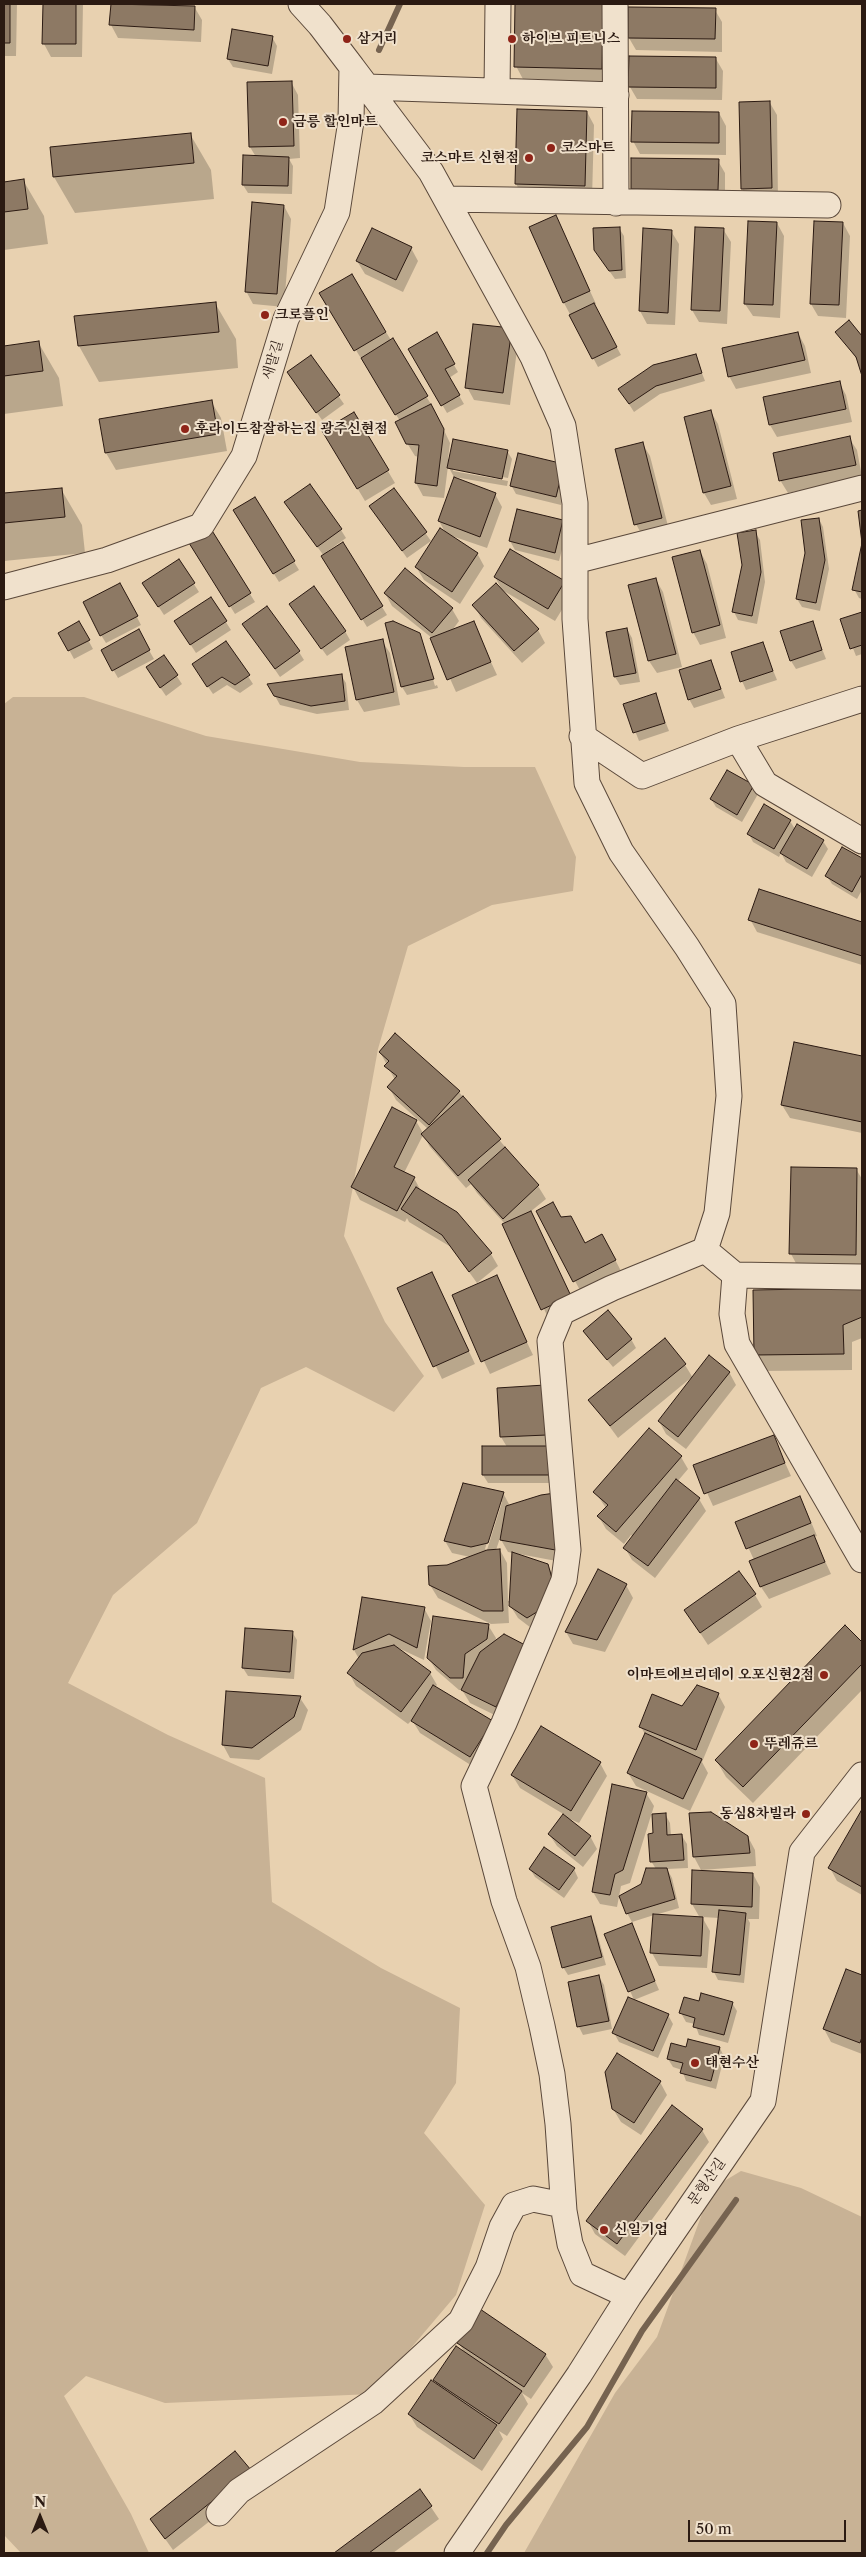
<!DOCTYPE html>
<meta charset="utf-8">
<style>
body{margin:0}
#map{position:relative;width:866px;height:2557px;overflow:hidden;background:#e8d1b0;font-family:"Libre Caslon Text",serif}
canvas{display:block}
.frame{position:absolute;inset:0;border:5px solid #2b1a12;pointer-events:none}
.north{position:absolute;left:15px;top:2492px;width:50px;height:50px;-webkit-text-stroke:4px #f0e1cc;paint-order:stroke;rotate:0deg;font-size:14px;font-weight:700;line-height:20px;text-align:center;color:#2b1a12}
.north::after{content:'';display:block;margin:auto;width:18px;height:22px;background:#2b1a12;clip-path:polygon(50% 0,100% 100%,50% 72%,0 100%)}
.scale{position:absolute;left:688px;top:2520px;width:158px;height:22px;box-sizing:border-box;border:2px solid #2b1a12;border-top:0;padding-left:6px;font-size:15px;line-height:18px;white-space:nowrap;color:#2b1a12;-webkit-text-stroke:4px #f0e1cc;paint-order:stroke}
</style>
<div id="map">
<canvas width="866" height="2557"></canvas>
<div class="frame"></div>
<div class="north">N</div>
<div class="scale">50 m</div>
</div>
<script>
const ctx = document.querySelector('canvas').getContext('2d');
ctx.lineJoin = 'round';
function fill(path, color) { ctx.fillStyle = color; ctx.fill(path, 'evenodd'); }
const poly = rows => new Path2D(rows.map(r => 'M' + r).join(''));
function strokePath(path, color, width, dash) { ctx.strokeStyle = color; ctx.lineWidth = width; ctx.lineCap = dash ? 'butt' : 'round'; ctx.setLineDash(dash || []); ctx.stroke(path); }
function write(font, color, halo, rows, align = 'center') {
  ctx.font = font + ' "Libre Caslon Text","Noto Serif KR",serif'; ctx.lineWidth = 4; ctx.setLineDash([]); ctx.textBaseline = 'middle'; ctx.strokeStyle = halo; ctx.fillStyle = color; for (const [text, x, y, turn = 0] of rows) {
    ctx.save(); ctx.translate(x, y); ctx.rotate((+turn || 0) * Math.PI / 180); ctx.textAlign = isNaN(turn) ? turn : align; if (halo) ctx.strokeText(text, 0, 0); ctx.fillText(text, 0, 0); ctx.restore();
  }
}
const green = poly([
 [13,697,84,697,206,736,360,762,464,767,535,767,576,857,573,891,492,905,408,946,378,1049,344,1236,385,1322,424,1376,394,1412,306,1367,261,1388,197,1523,113,1595,68,1683,168,1735,265,1778,272,1902,381,1968,460,2008,456,2083,424,2133,485,2205,456,2295,372,2394,165,2403,86,2376,64,2396,131,2514,149,2553,21,2553,4,2535,4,704],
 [741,2171,801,2188,862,2217,862,2553,524,2553,615,2393,657,2337,711,2189]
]);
const shadow = poly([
 [4,4,17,4,16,56,4,56],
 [44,4,83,4,82,57,51,57,44,44],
 [112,4,195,8,202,20,201,42,118,38,111,25],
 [516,4,613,4,611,86,525,83,516,66],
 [715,10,722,22,722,52,636,50,629,38],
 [272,37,277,46,272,74,233,67,228,59],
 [716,59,723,71,722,100,637,99,630,87],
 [291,82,298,95,300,158,289,159,293,166,292,194,248,193,243,185,256,157,250,147,249,83],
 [770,103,777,115,778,201,750,201,742,189],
 [587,112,594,125,592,199,523,196,516,184],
 [719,113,726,126,726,155,640,154,633,141],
 [190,134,211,170,214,199,75,213,54,177,51,149],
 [718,161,725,173,725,202,639,201,632,189],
 [23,180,44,216,48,244,4,250,4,183],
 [284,206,291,219,284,307,253,304,246,291],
 [556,217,596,304,594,305,621,355,598,367,564,303,531,228],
 [777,223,784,236,780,318,753,316,745,304],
 [843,223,850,236,846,318,818,316,811,304],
 [619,228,624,236,626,278,615,279,600,258],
 [723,229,731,242,727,324,699,322,692,310],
 [671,231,679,244,675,325,647,324,640,311],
 [411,248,418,261,403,292,365,274,357,261],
 [351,276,434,409,450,443,448,459,507,451,512,459,508,478,453,468,453,471,508,481,507,486,454,477,448,466,444,498,423,496,416,483,419,457,415,456,407,443,400,421,321,294],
 [215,303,236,339,238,368,99,382,79,346],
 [849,322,862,338,862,373,858,361,837,332],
 [511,330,518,342,510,405,474,400,467,387],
 [798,333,805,346,811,373,736,389,729,376],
 [436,334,458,372,449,378,464,404,447,413,410,349],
 [38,342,59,378,63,406,4,414,4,347],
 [695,355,705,381,660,394,634,412,620,390],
 [311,357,344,404,322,420,289,373],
 [839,382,846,395,852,422,777,437,770,425],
 [211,401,221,418,227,451,116,470,106,453,100,420],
 [711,412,718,424,737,499,711,505,704,493,685,418],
 [354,414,395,483,365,501,324,432],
 [849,438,857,450,862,477,788,493,780,480],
 [642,443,650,456,669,530,643,537,636,524],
 [568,474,561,505,516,494,511,485],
 [61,489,82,525,85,553,4,561,4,495],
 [394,489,431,541,407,558,376,514],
 [495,494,502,507,487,548,452,536,477,553,484,566,460,604,424,580,416,567,446,534,439,521],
 [255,498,299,570,279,582,240,519],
 [291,511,341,530,346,538,328,551,329,553,343,544,387,615,367,627,324,556],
 [819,519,823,527,829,569,820,611,802,607,797,599],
 [563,522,567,530,559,561,515,550,510,541],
 [211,531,255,602,235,614,196,551],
 [755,532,760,540,765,582,757,624,738,620,734,612],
 [862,548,862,599,859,598,854,589],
 [700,551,707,564,726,638,700,645,693,632],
 [179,561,199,592,164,615,149,592],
 [495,577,564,582,571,595,555,621,502,590],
 [656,580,663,592,682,667,657,673,649,661,630,586],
 [124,592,141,625,106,643,101,635],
 [385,593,452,609,459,621,451,632,473,623,497,675,456,692,432,638,392,606],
 [211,599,231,630,196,653,181,630],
 [290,605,345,631,350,640,327,656],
 [474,605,538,630,545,643,522,663,481,618],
 [862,613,862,654,856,656,842,620],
 [79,623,93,649,74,659,60,633],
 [812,623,826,659,796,669,791,661],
 [387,624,419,634,435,686,437,685,438,688,407,695,402,687],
 [244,625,299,652,304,660,280,677],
 [627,629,632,638,640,682,620,685,615,677,607,633],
 [138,631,154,659,118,678,102,650],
 [382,641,390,653,400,705,364,712,357,700],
 [226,642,253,684,240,693,227,685,213,694,198,672],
 [762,643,777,680,746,690,742,681],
 [163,656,182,684,166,696,147,668],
 [711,661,725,698,694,708,689,699],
 [341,675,346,683,349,710,317,714,280,705,269,685],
 [655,695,669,731,639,741,625,705],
 [753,786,758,794,742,822,716,807,711,799],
 [765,806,790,821,795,829,823,841,828,849,812,877,786,862,781,853,779,857,753,842,749,834],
 [843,848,862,859,862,890,857,899,832,884,827,876],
 [759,890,862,923,862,965,757,932,750,919],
 [795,1044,862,1058,862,1133,790,1118,782,1105],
 [380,1052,459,1092,538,1186,546,1199,530,1212,577,1309,550,1322,505,1224,477,1193,471,1184,466,1188,430,1147,423,1135,404,1173,414,1178,421,1191,491,1254,498,1266,477,1283,451,1247,409,1222,407,1218,405,1222,360,1200,353,1187,416,1121,423,1133,428,1129,396,1100,389,1087,395,1080],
 [856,1169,862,1179,862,1267,798,1267,791,1254],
 [538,1212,561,1218,585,1245,609,1248,622,1273,582,1294],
 [432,1274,475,1364,442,1379,399,1289],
 [496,1277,533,1355,490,1374,453,1296],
 [862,1290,862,1338,852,1342,852,1370,765,1371,755,1354,754,1291],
 [584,1332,631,1339,636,1348,613,1367],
 [685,1365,693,1378,729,1372,736,1385,686,1449,666,1434,659,1421,692,1377,618,1438,590,1400],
 [544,1386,554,1483,488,1483,483,1475,507,1447,501,1437],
 [773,1436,791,1476,713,1506,695,1466],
 [681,1457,688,1469,677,1482,699,1499,706,1511,655,1578,632,1560,625,1548,633,1537,631,1535,624,1544,606,1529,599,1517,606,1508,595,1492],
 [503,1493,510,1506,541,1496,567,1563,519,1554,547,1565,555,1578,535,1631,518,1618,508,1602,509,1623,491,1624,438,1598,430,1585,447,1566,470,1557,452,1553,445,1541],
 [499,1502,502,1502,487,1550,485,1549],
 [500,1538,508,1552,513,1553,510,1601,508,1601,507,1563,500,1550,496,1550],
 [799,1498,806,1510,817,1536,814,1537,831,1574,769,1599,761,1587,751,1561,754,1560,737,1523],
 [626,1585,633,1598,605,1652,573,1644,566,1632],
 [755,1595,762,1607,708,1645,685,1610],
 [363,1598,424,1608,431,1621,424,1660,394,1646,430,1673,437,1685,435,1687,492,1722,477,1769,420,1733,412,1720,408,1724,356,1686,349,1673,359,1659,354,1650],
 [488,1625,496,1638,495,1643,504,1636,503,1719,470,1703,462,1690,459,1690,436,1670,428,1657],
 [845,1627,862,1644,862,1690,753,1803,726,1777,716,1760],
 [292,1632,297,1640,294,1679,248,1676,243,1668],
 [718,1694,725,1707,702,1762,708,1773,690,1811,636,1786,628,1773,646,1736,641,1727],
 [300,1698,308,1710,301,1730,259,1760,230,1758,223,1745],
 [600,1763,607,1776,579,1823,565,1817,590,1836,597,1849,583,1867,557,1846,549,1834,565,1815,520,1788,512,1775],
 [646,1793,654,1806,630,1883,621,1886,617,1907,600,1904,593,1892],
 [861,1812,862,1813,862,1895,837,1881,830,1868],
 [665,1814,670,1823,671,1836,682,1836,687,1844,688,1868,667,1869,672,1878,679,1908,655,1915,700,1918,692,1904,693,1872,753,1874,760,1887,759,1919,748,1919,750,1923,744,1983,718,1980,714,1972,719,1918,702,1917,710,1931,707,1968,659,1966,652,1953,654,1915,632,1922,627,1913,642,1885,656,1869,651,1861,655,1834],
 [748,1837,755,1850,756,1866,701,1870,694,1857],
 [530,1869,574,1869,578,1878,564,1898,535,1877],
 [590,1917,595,1926,606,1965,568,1975,563,1967],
 [631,1925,659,1990,634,2000,606,1935],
 [846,1971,862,1977,862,2054,831,2042,824,2029],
 [599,1977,604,1985,612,2029,583,2035,579,2027],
 [699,2002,732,2003,737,2011,728,2043,699,2035,695,2024,686,2022,681,2013],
 [668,2015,673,2024,658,2058,619,2042,614,2033],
 [687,2048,720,2048,724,2057,716,2089,686,2081,682,2070,673,2067,668,2059],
 [660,2082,667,2095,641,2135,621,2122,613,2109],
 [702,2130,709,2142,625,2256,595,2234,588,2221],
 [459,2343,545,2354,553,2367,531,2399,522,2393,528,2404,507,2436,499,2431,503,2439,482,2471,417,2427,409,2414,439,2387,434,2380,465,2354],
 [257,2484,173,2550,151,2519],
 [420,2491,439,2519,393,2553,336,2553]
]);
const stream = poly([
 [379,50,400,4],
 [487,2553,506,2525,587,2427,642,2331,736,2200]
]);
const building = poly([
 [4,4,10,4,10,43,4,43,4,4],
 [43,4,76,4,76,44,42,44,43,4],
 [111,4,195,6,194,30,109,25,111,4],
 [515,4,603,4,602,69,514,67,515,4],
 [628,7,716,8,715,39,628,38,628,7],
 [232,29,273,36,268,66,227,59,232,29],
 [629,56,716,57,716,88,628,87,629,56],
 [292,81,294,146,249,147,247,82,292,81],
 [770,101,772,188,741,189,739,102,770,101],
 [517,109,587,111,585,186,515,184,517,109],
 [632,111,719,112,719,143,631,142,632,111],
 [191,133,194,163,53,177,50,147,191,133],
 [243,155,289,157,288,186,242,185,243,155],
 [631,158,719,159,718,190,631,189,631,158],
 [24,179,28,209,4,212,4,182,24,179],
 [252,202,284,205,277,294,245,292,252,202],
 [556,215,590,291,563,303,529,227,556,215],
 [748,221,777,222,773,305,744,304,748,221],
 [814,221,843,222,839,305,810,304,814,221],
 [620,227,622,270,609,271,594,250,593,228,620,227],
 [695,227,724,228,720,311,691,310,695,227],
 [372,228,412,247,396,280,356,261,372,228],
 [643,228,672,230,668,313,639,311,643,228],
 [352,274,386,332,354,351,319,293,352,274],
 [216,302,219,332,78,346,74,316,216,302],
 [594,303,617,347,592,359,569,315,594,303],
 [849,320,862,336,862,376,856,357,835,332,849,320],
 [473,324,512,328,503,393,465,388,473,324],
 [437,332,455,364,445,369,460,395,441,406,408,349,437,332],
 [798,332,805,360,728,377,722,348,798,332],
 [393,338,428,396,395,415,361,358,393,338],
 [39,341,43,371,4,376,4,346,39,341],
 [696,354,702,373,656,386,629,404,618,389,653,365,696,354],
 [311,355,340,395,316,413,287,372,311,355],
 [840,381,846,409,769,425,763,397,840,381],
 [212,400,218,434,105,453,99,419,212,400],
 [431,404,444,429,437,486,415,483,419,445,406,444,395,422,431,404],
 [711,410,731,486,703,493,684,417,711,410],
 [354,412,389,470,357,489,322,431,354,412],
 [850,436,856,465,779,481,773,453,850,436],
 [453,439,508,450,502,479,447,468,453,439],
 [643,442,662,518,634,525,615,449,643,442],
 [518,453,564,464,556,497,510,486,518,453],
 [454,477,496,493,480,537,438,521,454,477],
 [310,484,342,529,317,547,284,502,310,484],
 [62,488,65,517,4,523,4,493,62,488],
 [394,488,427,532,402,551,369,506,394,488],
 [255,497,295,561,273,574,233,510,255,497],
 [517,509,563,520,555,553,509,541,517,509],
 [862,510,862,592,852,590,862,543,858,511,862,510],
 [819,518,825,560,816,603,796,599,805,553,801,520,819,518],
 [440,528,478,553,452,592,415,567,440,528],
 [211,529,251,593,229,607,189,543,211,529],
 [756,530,761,572,752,616,732,612,742,565,737,533,756,530],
 [343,542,383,606,361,620,321,556,343,542],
 [510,549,565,581,548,609,494,577,510,549],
 [700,550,720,625,692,633,672,557,700,550],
 [179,559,195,583,158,607,142,583,179,559],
 [405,568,453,608,432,633,384,593,405,568],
 [656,578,676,654,648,661,628,585,656,578],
 [120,583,138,616,100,636,83,602,120,583],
 [496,583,539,629,514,651,472,605,496,583],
 [314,586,346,631,321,649,289,604,314,586],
 [211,597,227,621,190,645,174,621,211,597],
 [267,606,300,651,275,669,242,624,267,606],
 [862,612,862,645,850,649,840,619,862,612],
 [79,621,90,640,68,651,58,633,79,621],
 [393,621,420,633,434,679,401,687,385,623,393,621],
 [474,621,491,662,447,680,430,638,474,621],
 [813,621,822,650,790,661,780,631,813,621],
 [627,628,636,673,614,677,606,632,627,628],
 [139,629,150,650,112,671,101,650,139,629],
 [383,639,394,692,356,700,345,647,383,639],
 [226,641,250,675,235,685,222,677,207,687,192,664,226,641],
 [763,642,773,671,740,682,731,652,763,642],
 [164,655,178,675,160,688,146,667,164,655],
 [711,660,721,689,688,700,679,670,711,660],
 [342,674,345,701,311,706,274,696,267,684,342,674],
 [656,693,665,723,633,733,623,704,656,693],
 [727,770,754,785,737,815,710,799,727,770],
 [764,804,791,820,774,849,747,834,764,804],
 [797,824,824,840,807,869,780,853,797,824],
 [842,847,862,858,862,874,852,892,825,876,842,847],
 [759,889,862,922,862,956,748,920,759,889],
 [395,1033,460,1091,429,1125,387,1087,397,1076,384,1066,389,1061,379,1052,395,1033],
 [794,1042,862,1056,862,1122,781,1105,794,1042],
 [463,1096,501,1139,458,1176,421,1134,463,1096],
 [392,1107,417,1120,394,1167,415,1177,397,1211,351,1187,392,1107],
 [505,1147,539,1185,503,1219,468,1180,505,1147],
 [791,1167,857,1168,856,1255,789,1254,791,1167],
 [416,1187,457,1212,492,1253,469,1272,442,1235,401,1209,416,1187],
 [553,1202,561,1217,571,1216,585,1243,602,1234,616,1260,573,1282,536,1211,553,1202],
 [531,1211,571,1296,541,1310,502,1224,531,1211],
 [432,1272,469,1351,433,1367,397,1288,432,1272],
 [497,1275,527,1342,481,1362,452,1295,497,1275],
 [862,1288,862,1317,843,1325,844,1354,754,1355,753,1290,862,1288],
 [608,1310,632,1339,607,1360,583,1331,608,1310],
 [665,1338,686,1364,610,1426,588,1400,665,1338],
 [709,1355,730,1372,678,1437,658,1421,709,1355],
 [545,1385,547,1435,500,1437,497,1388,545,1385],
 [649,1428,682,1456,616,1532,597,1516,608,1505,593,1492,649,1428],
 [774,1435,785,1463,704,1494,693,1465,774,1435],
 [482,1446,549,1446,550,1475,482,1475,482,1446],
 [676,1479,700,1498,648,1566,623,1548,676,1479],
 [463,1483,504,1492,488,1543,471,1547,444,1541,463,1483],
 [555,1493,561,1551,500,1540,506,1506,541,1495,555,1493],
 [800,1496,811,1523,746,1549,735,1522,800,1496],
 [814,1535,825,1562,760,1587,749,1561,814,1535],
 [500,1549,503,1611,483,1611,429,1585,428,1566,447,1565,487,1550,500,1549],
 [512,1552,548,1564,555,1589,545,1607,527,1618,509,1606,512,1552],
 [598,1569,627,1584,597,1640,565,1632,598,1569],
 [739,1571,756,1594,700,1633,684,1610,739,1571],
 [362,1597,425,1607,417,1648,389,1634,353,1650,362,1597],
 [433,1616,489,1624,487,1639,465,1654,463,1678,450,1678,427,1658,433,1616],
 [845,1625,862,1642,862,1664,743,1787,715,1760,845,1625],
 [245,1628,293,1631,290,1672,242,1668,245,1628],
 [504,1634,527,1646,496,1707,461,1690,480,1652,504,1634],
 [394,1645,431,1672,401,1712,347,1673,362,1653,394,1645],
 [433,1685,493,1721,470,1757,411,1721,433,1685],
 [697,1685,719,1693,696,1750,639,1727,652,1694,682,1706,697,1685],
 [226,1691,301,1696,294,1717,252,1748,222,1745,226,1691],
 [541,1726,601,1762,571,1811,511,1775,541,1726],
 [645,1733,702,1759,683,1799,627,1773,645,1733],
 [612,1784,647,1792,623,1870,615,1874,610,1895,592,1892,612,1784],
 [861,1811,862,1811,862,1887,828,1868,861,1811],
 [711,1812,748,1836,750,1853,693,1857,689,1813,711,1812],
 [666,1813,667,1835,682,1834,684,1860,650,1862,648,1834,653,1833,652,1814,666,1813],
 [563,1814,591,1836,575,1856,548,1834,563,1814],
 [544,1847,575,1868,559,1890,529,1869,544,1847],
 [646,1868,667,1868,675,1899,626,1914,619,1896,641,1884,646,1868],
 [692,1870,753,1873,752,1907,691,1904,692,1870],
 [719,1910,746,1913,740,1975,712,1972,719,1910],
 [653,1914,703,1917,701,1956,650,1953,653,1914],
 [591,1916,602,1957,562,1968,551,1927,591,1916],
 [632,1923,655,1981,628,1992,604,1934,632,1923],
 [846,1969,862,1975,862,2037,860,2043,823,2029,846,1969],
 [599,1975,609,2021,577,2027,568,1982,599,1975],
 [701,1993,733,2002,724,2035,693,2027,695,2018,679,2013,684,1997,699,2001,701,1993],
 [628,1997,669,2014,653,2051,612,2033,628,1997],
 [688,2039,720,2047,711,2081,680,2073,683,2063,667,2059,671,2043,686,2047,688,2039],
 [617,2053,661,2081,634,2123,612,2109,605,2072,617,2053],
 [672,2105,703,2129,617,2244,586,2221,672,2105],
 [480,2309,546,2354,524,2387,457,2343,480,2309],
 [456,2346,522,2391,499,2424,433,2380,456,2346],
 [431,2380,497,2425,474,2459,408,2414,431,2380],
 [235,2451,251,2470,165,2539,150,2519,235,2451],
 [420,2489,432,2506,369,2553,334,2553,420,2489]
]);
const minor = poly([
 [615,4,616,203],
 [352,67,431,172,533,357,563,426,575,503,575,619,587,783,621,852,687,947,723,1004,729,1096,717,1213,705,1250,612,1288,562,1312,550,1341,568,1550,564,1580,504,1723,474,1786,504,1901,528,1967,542,2026,552,2074,558,2124,564,2211,570,2244,582,2274,629,2296],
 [366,87,616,95],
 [497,91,498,4],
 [446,199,828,205],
 [575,561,862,488],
 [4,587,107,560,201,526,244,456,286,319,337,212,351,121,352,67,320,25,301,4],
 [582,736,642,776,738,739,862,699],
 [738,739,765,784,862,841],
 [705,1250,735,1275,862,1277],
 [735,1275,732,1314,737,1344,862,1560],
 [219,2513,239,2491,373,2402,461,2321,488,2268,502,2227,514,2205,533,2199,563,2205],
 [457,2553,579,2375,629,2296,763,2101,802,1852,862,1775]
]);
const markers = [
 [347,39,5,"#8f2418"],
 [512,39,5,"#8f2418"],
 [283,122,5,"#8f2418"],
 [551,148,5,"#8f2418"],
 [529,158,5,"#8f2418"],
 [265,315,5,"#8f2418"],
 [185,429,5,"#8f2418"],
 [824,1675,5,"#8f2418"],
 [754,1744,5,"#8f2418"],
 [806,1814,5,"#8f2418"],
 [695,2063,5,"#8f2418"],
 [604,2230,5,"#8f2418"]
];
const poiNames = [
 ["삼거리",357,39],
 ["하이브 피트니스",522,39],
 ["금릉 할인마트",293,122],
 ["코스마트",561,148],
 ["코스마트 신현점",519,158,"right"],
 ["크로플인",275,315],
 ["후라이드참잘하는집 광주신현점",195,429],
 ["이마트에브리데이 오포신현2점",814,1675,"right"],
 ["뚜레쥬르",764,1744],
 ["동심8차빌라",796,1814,"right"],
 ["태현수산",705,2063],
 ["신일기업",614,2230]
];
const streetNames = [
 ["새말길",273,360,-73],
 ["문형산길",707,2182,-55]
];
fill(green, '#c8b295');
fill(shadow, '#0003');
strokePath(stream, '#766350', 6);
fill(building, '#8d7964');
strokePath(building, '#2b1a12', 1);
strokePath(minor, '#5a483a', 27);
strokePath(minor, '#f0e1cc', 25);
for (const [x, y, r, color] of markers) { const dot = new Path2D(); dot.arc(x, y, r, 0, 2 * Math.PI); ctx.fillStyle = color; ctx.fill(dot); strokePath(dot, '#f0e1cc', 2); }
write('bold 14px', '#2b1a12', '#f0e1cc', poiNames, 'left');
write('14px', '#2b1a12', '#f0e1cc', streetNames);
</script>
